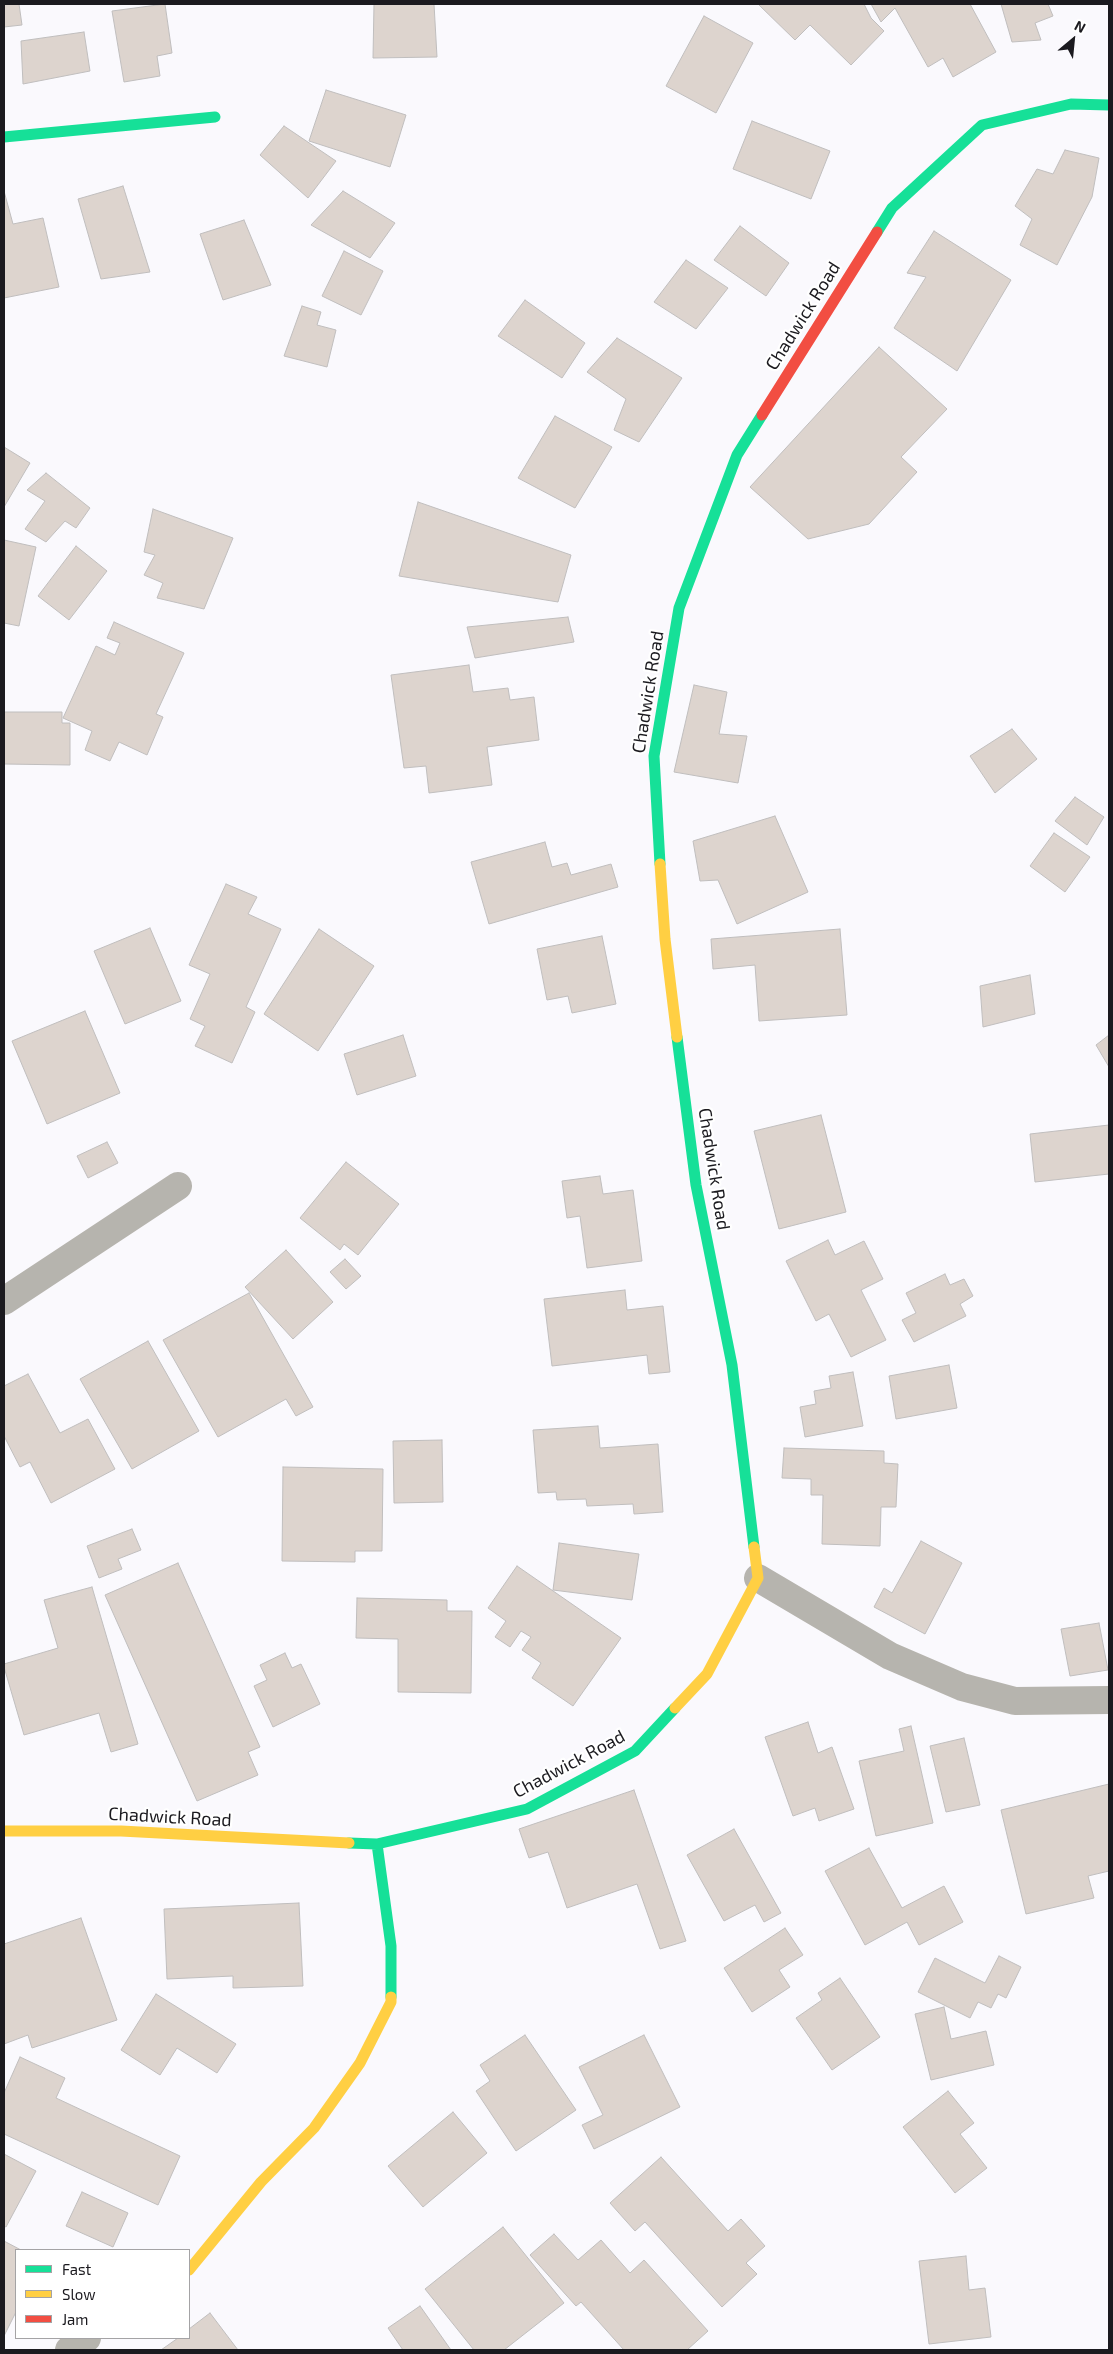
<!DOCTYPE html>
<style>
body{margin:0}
#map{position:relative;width:1113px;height:2354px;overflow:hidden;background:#faf9fd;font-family:"Exo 2",sans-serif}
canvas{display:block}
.frame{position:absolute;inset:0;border:5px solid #1b1a1f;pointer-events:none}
.legend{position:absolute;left:15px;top:2249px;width:175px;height:90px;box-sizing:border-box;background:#fff;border:1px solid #a4a3a5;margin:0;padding:6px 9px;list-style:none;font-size:15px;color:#1b1a1f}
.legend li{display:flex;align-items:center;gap:10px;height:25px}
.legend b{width:25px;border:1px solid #a4a3a5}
.north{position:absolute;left:1048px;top:15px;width:50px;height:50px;-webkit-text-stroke:4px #fff;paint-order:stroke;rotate:28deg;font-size:14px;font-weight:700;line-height:20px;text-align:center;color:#1b1a1f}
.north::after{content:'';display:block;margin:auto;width:18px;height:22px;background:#1b1a1f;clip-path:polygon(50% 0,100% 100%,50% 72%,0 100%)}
</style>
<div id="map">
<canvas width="1113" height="2354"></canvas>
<div class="frame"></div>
<ul class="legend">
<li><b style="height:6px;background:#16e098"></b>Fast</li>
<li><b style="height:6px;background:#ffcf43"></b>Slow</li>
<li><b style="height:6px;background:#f24e42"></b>Jam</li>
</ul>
<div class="north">N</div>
</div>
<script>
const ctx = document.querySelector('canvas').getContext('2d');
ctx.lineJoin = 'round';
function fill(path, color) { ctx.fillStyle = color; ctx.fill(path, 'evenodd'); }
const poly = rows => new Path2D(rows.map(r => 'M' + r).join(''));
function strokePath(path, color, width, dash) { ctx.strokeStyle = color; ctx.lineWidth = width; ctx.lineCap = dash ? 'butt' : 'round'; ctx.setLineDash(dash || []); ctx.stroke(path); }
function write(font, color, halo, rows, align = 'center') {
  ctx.font = font + ' "Exo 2",sans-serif'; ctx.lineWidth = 4.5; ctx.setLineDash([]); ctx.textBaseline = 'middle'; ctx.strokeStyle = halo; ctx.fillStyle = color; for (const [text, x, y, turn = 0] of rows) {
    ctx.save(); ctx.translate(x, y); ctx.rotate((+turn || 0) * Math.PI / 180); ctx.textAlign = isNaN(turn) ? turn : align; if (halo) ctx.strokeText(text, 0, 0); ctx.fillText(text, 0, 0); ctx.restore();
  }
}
const building = poly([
 [4,4,19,4,22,25,4,27,4,4],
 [165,4,172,53,157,56,160,76,124,82,112,11,165,4],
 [374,4,434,4,437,57,373,58,374,4],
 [758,4,864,4,871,18,884,31,851,65,810,25,795,40,758,4],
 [871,4,970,4,996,52,953,77,943,58,928,67,895,8,881,22,871,4],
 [1001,4,1048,4,1053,16,1035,23,1041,40,1012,42,1001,4],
 [704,16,753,43,716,113,666,86,704,16],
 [84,32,90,71,23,84,21,41,84,32],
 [326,90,406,115,390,167,309,141,326,90],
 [752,121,830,151,811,199,733,169,752,121],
 [284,126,336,161,308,198,260,155,284,126],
 [1065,150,1099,158,1092,197,1057,265,1020,245,1032,219,1015,206,1037,169,1053,174,1065,150],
 [123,186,150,272,101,279,78,199,123,186],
 [4,191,13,224,43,218,59,287,4,298,4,191],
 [343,191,395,223,370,258,311,225,343,191],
 [244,220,271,285,223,300,200,234,244,220],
 [740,226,789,263,766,296,714,260,740,226],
 [934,231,1011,280,957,371,894,328,926,277,907,273,934,231],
 [344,251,383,271,361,315,322,296,344,251],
 [686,260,728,288,696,329,654,302,686,260],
 [525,300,585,343,562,378,498,336,525,300],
 [302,306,321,312,317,325,336,330,327,367,284,356,302,306],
 [617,338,682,378,639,442,614,430,626,399,587,372,617,338],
 [879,347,947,409,901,457,917,472,869,524,808,539,750,487,879,347],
 [555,416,612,447,575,508,518,478,555,416],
 [4,447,30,463,4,507,4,447],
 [46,473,90,508,76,528,65,521,46,542,25,529,45,501,27,490,46,473],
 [418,502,571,555,558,602,399,576,418,502],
 [153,509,233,538,204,609,157,598,163,583,144,575,155,555,144,552,153,509],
 [4,540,36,547,19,626,4,623,4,540],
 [76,546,107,571,69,620,38,596,76,546],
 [568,617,574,642,475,658,467,627,568,617],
 [114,622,184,653,156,714,163,717,147,755,119,742,110,761,85,750,92,731,63,718,96,646,115,655,120,643,107,638,114,622],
 [469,665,473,692,508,688,510,700,534,697,539,740,487,747,492,785,429,793,426,766,404,768,391,675,469,665],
 [694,685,727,692,719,734,747,736,738,783,674,772,694,685],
 [4,712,62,712,62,723,70,723,70,765,4,764,4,712],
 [1012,729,1037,759,995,793,970,756,1012,729],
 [1075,797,1104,817,1087,845,1055,821,1075,797],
 [775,816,808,892,737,924,718,880,700,881,693,841,775,816],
 [1054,833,1090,857,1065,892,1030,866,1054,833],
 [545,842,552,867,567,863,571,875,611,864,618,887,489,924,471,862,545,842],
 [226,884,257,897,248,914,281,929,246,1007,255,1012,232,1063,195,1046,205,1026,190,1019,210,974,189,965,226,884],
 [150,928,181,1001,125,1024,94,951,150,928],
 [319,929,374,966,318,1051,264,1014,319,929],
 [840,929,847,1015,759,1021,755,965,713,969,711,939,840,929],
 [602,936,616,1004,572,1013,568,996,547,1000,537,949,602,936],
 [1030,975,1035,1014,983,1027,980,986,1030,975],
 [85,1011,120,1093,47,1124,12,1041,85,1011],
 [403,1035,416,1076,357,1095,344,1054,403,1035],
 [1109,1035,1109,1067,1096,1045,1109,1035],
 [821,1115,846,1212,779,1229,754,1131,821,1115],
 [1109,1125,1109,1174,1035,1182,1030,1134,1109,1125],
 [107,1142,118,1163,88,1178,77,1156,107,1142],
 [346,1162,399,1204,358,1255,344,1244,340,1250,300,1218,346,1162],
 [600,1176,603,1194,633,1190,642,1261,587,1268,580,1216,567,1218,562,1181,600,1176],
 [828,1240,835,1255,864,1241,883,1279,861,1290,886,1340,851,1357,829,1314,816,1321,786,1261,828,1240],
 [286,1250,333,1302,293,1339,245,1287,286,1250],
 [345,1259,361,1276,346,1289,330,1272,345,1259],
 [945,1274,950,1285,964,1279,973,1296,960,1304,966,1316,914,1342,902,1320,916,1313,906,1293,945,1274],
 [625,1290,627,1310,663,1306,670,1372,649,1374,647,1355,552,1366,544,1299,625,1290],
 [249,1293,313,1407,296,1416,286,1399,218,1437,163,1340,249,1293],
 [148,1341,199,1431,132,1469,80,1379,148,1341],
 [949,1365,957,1408,896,1419,889,1376,949,1365],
 [853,1372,863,1426,805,1437,800,1407,816,1404,814,1391,831,1388,829,1376,853,1372],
 [28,1374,60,1433,88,1419,115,1469,51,1503,30,1462,20,1467,4,1436,4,1386,28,1374],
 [598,1426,600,1448,658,1444,663,1512,634,1514,633,1504,587,1506,586,1499,557,1500,556,1492,538,1493,533,1430,598,1426],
 [442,1440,443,1502,394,1503,393,1441,442,1440],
 [784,1448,884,1451,884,1463,898,1464,896,1507,881,1507,880,1546,822,1544,823,1495,811,1495,811,1479,782,1478,784,1448],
 [283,1467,383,1469,382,1551,355,1551,355,1562,282,1561,283,1467],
 [132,1529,141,1550,118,1559,122,1569,99,1578,87,1546,132,1529],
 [921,1541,962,1563,925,1634,874,1607,884,1588,892,1593,921,1541],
 [559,1543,639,1554,632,1600,553,1590,559,1543],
 [178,1563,260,1747,248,1752,258,1775,197,1801,105,1595,178,1563],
 [517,1566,621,1638,573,1706,532,1678,541,1663,522,1650,531,1637,521,1631,510,1647,495,1637,506,1621,488,1608,517,1566],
 [92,1587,138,1744,111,1752,99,1713,24,1735,4,1667,4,1664,58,1648,44,1600,92,1587],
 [357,1598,447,1600,447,1611,472,1611,471,1693,398,1692,398,1639,356,1638,357,1598],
 [1099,1623,1108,1670,1070,1676,1061,1629,1099,1623],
 [285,1653,292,1668,301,1664,320,1704,273,1727,254,1686,267,1680,260,1665,285,1653],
 [808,1722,818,1753,832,1747,854,1809,819,1821,815,1808,793,1816,765,1737,808,1722],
 [911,1726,933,1823,876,1836,859,1761,904,1751,899,1729,911,1726],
 [964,1738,980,1805,946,1812,930,1746,964,1738],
 [1109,1784,1109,1871,1088,1876,1094,1898,1026,1914,1001,1810,1109,1784],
 [634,1790,686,1941,660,1949,637,1884,567,1908,548,1852,529,1858,519,1829,634,1790],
 [734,1829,781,1913,764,1922,755,1905,724,1921,687,1855,734,1829],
 [869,1848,902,1908,944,1886,963,1922,919,1945,907,1922,865,1945,825,1871,869,1848],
 [299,1903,303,1986,233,1988,233,1976,167,1979,164,1909,299,1903],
 [81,1918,117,2020,32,2048,28,2035,4,2044,4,1944,81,1918],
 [785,1928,803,1955,779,1970,790,1987,752,2012,724,1968,785,1928],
 [999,1956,1021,1967,1006,1998,998,1994,991,2008,978,2002,970,2018,918,1992,935,1958,985,1983,999,1956],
 [840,1978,880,2037,832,2070,796,2018,822,2000,818,1993,840,1978],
 [156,1994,236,2044,217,2073,177,2048,160,2075,121,2050,156,1994],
 [944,2007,951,2039,986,2031,994,2065,931,2080,915,2014,944,2007],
 [525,2035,576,2110,516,2151,476,2091,490,2081,480,2065,525,2035],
 [644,2035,680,2107,594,2149,582,2125,603,2115,579,2067,644,2035],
 [20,2057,65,2078,56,2098,180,2156,158,2205,4,2134,4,2093,20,2057],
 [948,2091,974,2123,960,2134,987,2168,955,2193,903,2127,948,2091],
 [453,2112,487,2153,423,2207,388,2166,453,2112],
 [4,2154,36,2171,6,2227,4,2226,4,2154],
 [661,2157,728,2231,741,2219,765,2246,746,2263,757,2274,722,2307,645,2222,635,2231,610,2203,661,2157],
 [82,2192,128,2213,113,2247,66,2226,82,2192],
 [503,2227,564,2303,504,2350,474,2350,425,2289,503,2227],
 [554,2234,578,2260,601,2240,630,2273,644,2260,708,2331,687,2350,624,2350,581,2302,576,2306,530,2255,554,2234],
 [4,2241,21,2250,16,2250,16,2312,4,2336,4,2241],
 [966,2256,969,2290,985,2288,991,2337,929,2344,919,2261,966,2256],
 [420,2306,451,2350,403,2350,388,2328,420,2306],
 [210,2313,238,2350,161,2350,178,2338,189,2338,189,2329,210,2313]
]);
const street = poly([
 [4,1301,178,1186],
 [758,1578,890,1656,962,1687,1015,1701,1109,1700],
 [69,2350,87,2338]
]);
const fast = poly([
 [4,137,215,117],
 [877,232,892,208,982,125,1071,104,1109,105],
 [660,864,654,756,679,608,737,455,762,415],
 [677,1037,696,1185,732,1365,754,1547],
 [349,1843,377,1844,527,1809,635,1751,675,1708],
 [377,1844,391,1946,391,1997]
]);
const slow = poly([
 [660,864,665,939,677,1037],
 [675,1708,707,1674,758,1578,754,1547],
 [4,1831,121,1831,349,1843],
 [189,2270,261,2182,314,2128,360,2063,391,2002,391,1997]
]);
const jam = poly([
 [762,415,877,232]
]);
const streetNames = [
 ["Chadwick Road",803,316,-58],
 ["Chadwick Road",648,692,-81],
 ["Chadwick Road",714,1169,81],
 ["Chadwick Road",569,1764,-28],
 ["Chadwick Road",170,1817,3]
];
fill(building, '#ddd4ce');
strokePath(building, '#c0bebe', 1);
strokePath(street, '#b6b4ae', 28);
strokePath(fast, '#16e098', 11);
strokePath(slow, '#ffcf43', 11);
strokePath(jam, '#f24e42', 11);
write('18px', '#1b1a1f', '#fff', streetNames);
</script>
